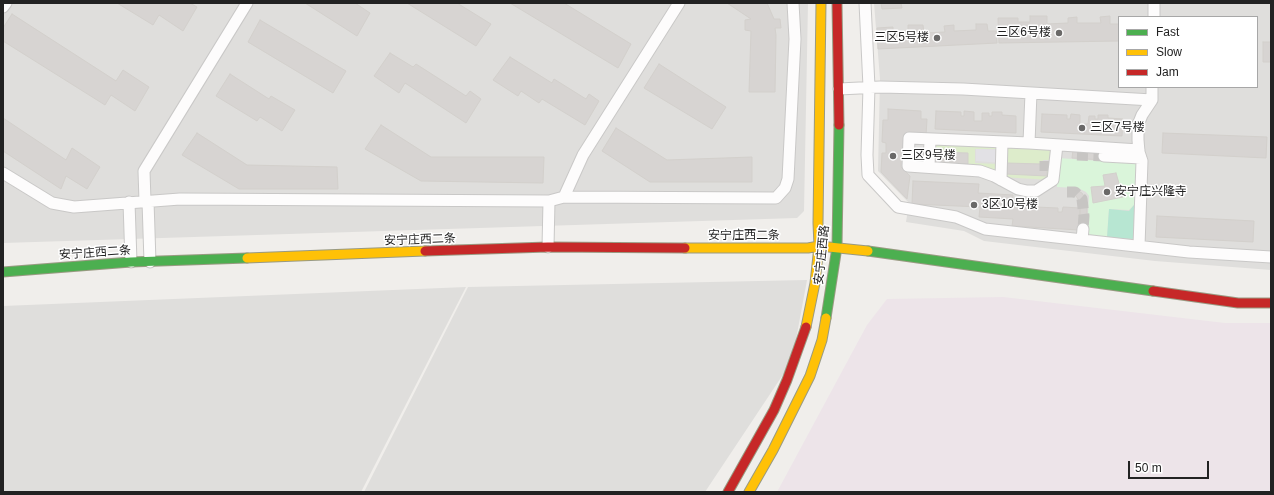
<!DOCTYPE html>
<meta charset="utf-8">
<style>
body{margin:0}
#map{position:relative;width:1274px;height:495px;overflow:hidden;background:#f0eeeb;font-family:Helvetica,sans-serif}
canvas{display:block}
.frame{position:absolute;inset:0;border:4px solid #222;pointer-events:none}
.legend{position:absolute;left:1118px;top:16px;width:140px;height:72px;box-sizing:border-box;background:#fff;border:1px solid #a7a7a7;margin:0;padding:5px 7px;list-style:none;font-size:12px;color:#222}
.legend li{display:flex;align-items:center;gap:8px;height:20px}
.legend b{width:20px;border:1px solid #a7a7a7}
.scale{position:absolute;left:1128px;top:461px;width:81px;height:18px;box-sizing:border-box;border:2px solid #222;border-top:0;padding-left:5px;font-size:12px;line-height:14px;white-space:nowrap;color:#222;-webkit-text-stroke:3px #fff;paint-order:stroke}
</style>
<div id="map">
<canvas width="1274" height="495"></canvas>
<div class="frame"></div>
<ul class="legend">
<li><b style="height:5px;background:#4caf50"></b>Fast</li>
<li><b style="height:5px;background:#ffc107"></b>Slow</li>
<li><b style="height:5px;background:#c62828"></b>Jam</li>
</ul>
<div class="scale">50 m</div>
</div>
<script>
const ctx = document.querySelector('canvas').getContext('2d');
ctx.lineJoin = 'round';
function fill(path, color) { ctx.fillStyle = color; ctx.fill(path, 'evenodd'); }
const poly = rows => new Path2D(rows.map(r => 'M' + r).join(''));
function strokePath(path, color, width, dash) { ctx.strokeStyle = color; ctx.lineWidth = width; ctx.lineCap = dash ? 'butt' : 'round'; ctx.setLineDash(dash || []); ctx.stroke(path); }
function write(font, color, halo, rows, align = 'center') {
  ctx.font = font + ' Helvetica,"Noto Sans SC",sans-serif'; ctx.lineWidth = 3; ctx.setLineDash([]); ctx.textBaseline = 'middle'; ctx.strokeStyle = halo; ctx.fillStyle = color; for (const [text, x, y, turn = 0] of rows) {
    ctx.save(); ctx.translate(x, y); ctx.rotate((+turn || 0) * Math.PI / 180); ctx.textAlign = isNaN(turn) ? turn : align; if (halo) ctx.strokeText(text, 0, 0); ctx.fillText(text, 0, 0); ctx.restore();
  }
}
const residential = poly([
 [3,3,808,3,804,211,797,218,3,243],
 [874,3,1271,3,1271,270,1155,261,984,241,964,231,906,222,909,203,878,171,880,79],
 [1119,17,1257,17,1257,87,1119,87],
 [807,280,792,361,705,492,364,492,468,287],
 [466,287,361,492,3,492,3,306]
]);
const industrial = poly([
 [1003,297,1225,323,1271,323,1271,492,777,492,867,325,887,299]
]);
const grass = poly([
 [933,143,998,146,998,149,975,149,975,163,998,164,997,171,930,165],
 [1004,146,1049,149,1052,156,1050,160,1043,160,1043,164,1050,164,1050,180,1002,177]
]);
const park = poly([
 [1058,158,1141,164,1138,204,1134,205,1129,210,1109,209,1107,238,1090,237,1087,235,1089,196,1086,192,1078,188,1057,187]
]);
const pitch = poly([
 [1138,204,1136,239,1107,238,1109,209,1129,211,1134,205]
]);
const plaza = poly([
 [976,149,1002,150,1002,163,976,161]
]);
const building = poly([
 [117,3,190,3,197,7,183,31,159,15,153,25,117,3],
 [305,3,355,3,370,13,357,36,305,3],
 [407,3,457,3,491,24,476,46,407,3],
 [510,3,564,3,631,44,618,68,510,3],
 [727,3,767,3,774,19,780,19,781,28,775,28,776,35,775,92,749,92,751,31,745,30,745,20,751,19,727,3],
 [881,3,901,3,902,8,882,9,881,3],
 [12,14,116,81,123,70,149,87,135,111,111,95,105,105,3,41,3,28,12,14],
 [1030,16,1047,16,1047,24,1068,23,1068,18,1077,17,1077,23,1101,23,1100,17,1110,16,1110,24,1119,24,1119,41,999,43,998,18,1018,18,1018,22,1030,22,1030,16],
 [260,20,346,71,333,93,248,42,260,20],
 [976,24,987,24,988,31,996,31,997,43,878,49,877,28,893,27,893,32,908,31,908,25,923,25,924,33,945,32,944,26,954,25,954,31,976,30,976,24],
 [1263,42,1271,42,1271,62,1263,62,1263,42],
 [390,53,413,67,416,64,466,96,470,91,481,99,466,123,405,83,399,93,374,76,390,53],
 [510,57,552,83,554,79,586,99,589,94,599,101,585,125,542,99,539,103,521,91,518,96,493,80,510,57],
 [659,64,726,107,712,129,644,88,659,64],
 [230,74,269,99,271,96,295,110,282,131,260,117,257,121,216,96,230,74],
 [888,109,921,111,921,119,927,119,926,136,906,135,905,158,901,158,901,167,910,176,907,199,881,172,882,153,886,153,886,143,882,142,883,120,888,120,888,109],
 [936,111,961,112,961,116,964,116,964,111,974,112,974,121,982,121,982,113,989,113,989,116,992,116,992,112,1002,112,1002,115,1016,116,1016,133,935,129,936,111],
 [1042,114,1067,115,1067,119,1070,119,1071,114,1080,115,1080,124,1088,124,1089,116,1095,116,1095,119,1098,119,1098,115,1108,115,1108,118,1123,119,1122,136,1041,132,1042,114],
 [3,118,66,160,72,148,100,167,87,189,66,176,61,189,3,151,3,118],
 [381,125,431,157,544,157,543,183,421,181,365,149,381,125],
 [616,128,667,160,752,157,752,182,650,182,602,151,616,128],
 [197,133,247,165,337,167,338,189,239,189,182,155,197,133],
 [1163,133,1267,137,1266,158,1162,153,1163,133],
 [1073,150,1102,152,1102,160,1072,158,1073,150],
 [933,152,968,153,968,164,932,162,933,152],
 [1006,163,1042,164,1042,166,1047,166,1047,176,1006,174,1006,163],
 [1116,173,1123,197,1093,203,1091,187,1105,186,1103,175,1116,173],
 [913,181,979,184,978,193,1013,195,1012,206,1058,208,1058,212,1062,212,1063,207,1080,208,1079,230,1012,226,1013,219,979,217,980,207,912,204,913,181],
 [1070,189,1078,191,1082,193,1085,198,1087,203,1087,228,1080,228,1080,202,1076,196,1070,194,1070,189],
 [1157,216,1254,221,1253,242,1156,237,1157,216]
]);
const streetTunnel = poly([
 [1077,155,1104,156],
 [1045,171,1045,161],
 [1067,192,1075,192,1082,199,1084,216,1083,229]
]);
const street = poly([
 [865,3,869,87,867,155,868,175,898,207,956,217,985,229,1189,252,1271,257],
 [1154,3,1154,17],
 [3,7,6,3],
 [839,89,880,87,963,89,1152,100],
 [1031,93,1029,143,909,138,908,166,980,171,994,176,1018,189,1027,191,1036,191,1053,180,1057,145],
 [1029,143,1139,150],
 [1104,156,1141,158],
 [929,167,930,139],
 [3,173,52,203,74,207,180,199,549,201,564,197,776,198,785,188,788,179,795,39,793,3],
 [1001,180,1002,142],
 [564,197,583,155,679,3],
 [145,201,144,171,247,3],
 [148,201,150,262],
 [129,202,131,262],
 [1082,240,1083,229],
 [1139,246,1142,161,1139,152,1138,140,1138,125,1142,115,1152,100,1152,87],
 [548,247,549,201]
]);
const fast = poly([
 [868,251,1153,291],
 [3,272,131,262,247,258],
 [826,318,837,247,839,125]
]);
const slow = poly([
 [685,248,808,248,819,246,868,251],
 [247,258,425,251],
 [806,327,815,283,819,246,818,223,821,3],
 [749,492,773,450,810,376,822,340,826,318]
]);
const jam = poly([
 [837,3,839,125],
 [425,251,548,247,685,248],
 [1153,291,1238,303,1271,303],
 [728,492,774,410,787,380,806,327]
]);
const markers = [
 [1059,33,4,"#6a6968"],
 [937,38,4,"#6a6968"],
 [1082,128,4,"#6a6968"],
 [893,156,4,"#6a6968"],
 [1107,192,4,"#6a6968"],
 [974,205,4,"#6a6968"]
];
const poiNames = [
 ["三区6号楼",1051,33,"right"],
 ["三区5号楼",929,38,"right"],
 ["三区7号楼",1090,128],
 ["三区9号楼",901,156],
 ["安宁庄兴隆寺",1115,192],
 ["3区10号楼",982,205]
];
const streetNames = [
 ["安宁庄西二条",744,236],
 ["安宁庄西二条",420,240,-2],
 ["安宁庄西二条",95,253,-4],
 ["安宁庄西路",822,255,-84]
];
fill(residential, '#dfdedc');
fill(industrial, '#ede4e9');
fill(grass, '#ddeccb');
fill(park, '#daf5da');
fill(pitch, '#b7e6d2');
fill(plaza, '#e2e1e5');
fill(building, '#d7d4d2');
strokePath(building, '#d3d0cc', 1);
strokePath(streetTunnel, '#c7c5c3', 11, [11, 5.5]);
strokePath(street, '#c9c8c7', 13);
strokePath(fast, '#999a82', 11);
strokePath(slow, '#999a82', 11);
strokePath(jam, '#999a82', 11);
strokePath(street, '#fdfcfc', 11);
strokePath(fast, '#4caf50', 9);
strokePath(slow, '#ffc107', 9);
strokePath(jam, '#c62828', 9);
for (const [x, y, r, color] of markers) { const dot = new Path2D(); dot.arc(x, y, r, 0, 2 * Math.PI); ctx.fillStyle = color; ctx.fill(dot); strokePath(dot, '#fff', 1.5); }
write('12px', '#222', '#fff', poiNames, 'left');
write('12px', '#222', '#fff', streetNames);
</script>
